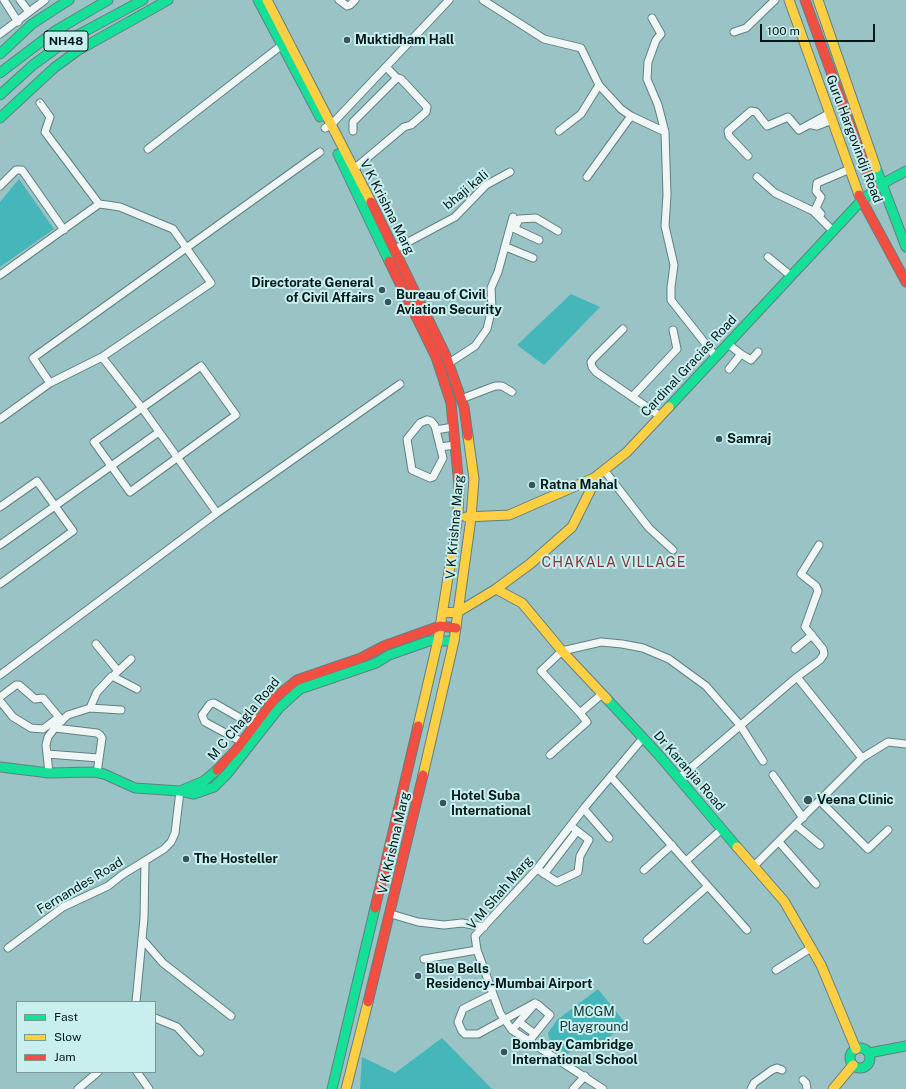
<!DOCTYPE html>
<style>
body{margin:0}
#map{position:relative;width:906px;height:1089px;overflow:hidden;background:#99c3c5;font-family:"Public Sans",sans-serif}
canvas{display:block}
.legend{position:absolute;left:16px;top:1001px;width:140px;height:72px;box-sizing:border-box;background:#c9eeee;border:1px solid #799999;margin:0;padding:5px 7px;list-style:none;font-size:12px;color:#02191a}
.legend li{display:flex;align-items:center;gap:8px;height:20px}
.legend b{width:20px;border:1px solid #799999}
.scale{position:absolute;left:760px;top:24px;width:115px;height:18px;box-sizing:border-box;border:2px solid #02191a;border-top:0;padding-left:5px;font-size:12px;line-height:14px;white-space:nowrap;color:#02191a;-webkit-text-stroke:3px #c9eeee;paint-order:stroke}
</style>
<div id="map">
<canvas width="906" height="1089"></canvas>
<ul class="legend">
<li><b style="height:5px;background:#16e098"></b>Fast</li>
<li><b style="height:5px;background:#ffcf43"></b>Slow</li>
<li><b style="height:5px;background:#f24e42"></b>Jam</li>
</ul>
<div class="scale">100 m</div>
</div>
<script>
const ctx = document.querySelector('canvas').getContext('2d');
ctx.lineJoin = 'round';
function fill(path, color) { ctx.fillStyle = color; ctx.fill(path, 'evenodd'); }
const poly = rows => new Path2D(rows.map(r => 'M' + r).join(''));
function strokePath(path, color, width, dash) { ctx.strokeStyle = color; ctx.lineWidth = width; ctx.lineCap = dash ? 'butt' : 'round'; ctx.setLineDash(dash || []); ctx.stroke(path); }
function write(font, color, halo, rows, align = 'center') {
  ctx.font = font + ' "Public Sans",sans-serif'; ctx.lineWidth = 4; ctx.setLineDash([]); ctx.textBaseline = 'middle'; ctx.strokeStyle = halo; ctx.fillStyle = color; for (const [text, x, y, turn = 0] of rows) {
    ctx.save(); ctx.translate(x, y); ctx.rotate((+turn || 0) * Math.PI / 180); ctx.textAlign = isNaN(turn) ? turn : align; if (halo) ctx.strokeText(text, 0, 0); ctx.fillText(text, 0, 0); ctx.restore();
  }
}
const green = poly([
 [19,179,54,229,0,267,0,202],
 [571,294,600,307,544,365,517,345],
 [598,989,626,1024,596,1047,586,1040,567,1054,550,1042,548,1033,557,1020],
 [442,1038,492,1089,360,1089,362,1057,395,1073]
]);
const street = poly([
 [4,0,18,22],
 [20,0,29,12],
 [339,0,347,6,350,5,355,0],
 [483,0,544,39,581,48,599,85,621,109,631,116,665,132],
 [652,18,661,34,656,40,648,62,647,79,658,105,665,132,667,195,665,226,674,265,671,287,671,300,716,357],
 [734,32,746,28,775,0],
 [0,34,45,0],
 [40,103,50,117,45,132,99,204],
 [812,125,817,126,832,120],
 [325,128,331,125,449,0],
 [353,131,353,122,397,78,386,67],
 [559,131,581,114,599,85],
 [148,149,282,45],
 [748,156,729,136,728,131,751,111,756,112,767,126,788,117,799,130,830,113],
 [354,169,404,127,411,125,426,112,427,107,401,79,397,78],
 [587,177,631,116],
 [757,177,775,193,813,211,833,231],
 [0,186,16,170,22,170,64,230],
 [821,214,816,208,821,197,816,191,817,183,850,169],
 [511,227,539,240],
 [515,228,519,219,536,218,558,231],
 [506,247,533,258],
 [395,249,455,217,486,185,510,172],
 [768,257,791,276],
 [0,275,99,204,107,205,120,207,173,229,211,283,102,357,50,383,0,419],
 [623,329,594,358,591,362,592,367,596,372,660,416],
 [728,344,741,354],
 [102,357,142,408,217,513],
 [449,363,475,346,487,329,492,308,491,288,498,272,513,217],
 [201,366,236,415,130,492,94,442,201,366],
 [729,369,741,354,751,360,758,352],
 [50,383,33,358,320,152],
 [632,397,677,349,673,330],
 [461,399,495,386,502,386,512,392],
 [427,420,431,421,435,426,443,458,433,477,430,478,412,470,407,439,420,423,427,420],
 [436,430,453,427],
 [440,447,455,445],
 [604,470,649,528,673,550],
 [0,507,37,481,73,531,0,584],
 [0,545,159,432],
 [96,644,118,671],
 [795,649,812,635],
 [115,674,131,659],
 [0,675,217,513,400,384],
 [797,677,820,660,824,654,823,649,805,627,818,591,816,586,801,574,819,545],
 [602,694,580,713,541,671,562,651,601,642,622,644,643,648,669,659,706,686,740,725,763,761],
 [0,697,16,685,19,685,35,699,43,698,62,721],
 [0,701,13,717,31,728,43,729,59,717],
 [121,710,90,708,97,692,112,676,137,689],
 [250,716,258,720],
 [55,728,97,733,100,735,102,738,97,773],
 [242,742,205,722,202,715,210,704,214,703,254,726],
 [47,754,99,758],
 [550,755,587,722,580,713],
 [49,773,46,745,48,737,57,725,68,715,90,708],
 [773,775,803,818],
 [611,777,747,930],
 [679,778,797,677,862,758],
 [820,801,868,849,888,830],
 [584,809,609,838],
 [796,825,820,845],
 [779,842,816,884],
 [686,861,722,829],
 [754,866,862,758,888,742,906,744],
 [537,869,557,882,578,872,580,856,589,840,571,826],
 [644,870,672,845],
 [544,874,577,831],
 [391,914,418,922,444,925,462,923,484,927],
 [142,939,163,963,231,1016],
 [647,940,708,886],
 [8,948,63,907,108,886,122,875,164,849,171,842,175,833,180,791],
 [424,959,477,950],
 [776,970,811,948],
 [493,994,463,1009,458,1022,462,1031,465,1034,478,1034,535,1003],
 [136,1002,144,918,145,861],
 [155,1018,177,1027,200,1052],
 [519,1022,535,1034],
 [512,1030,534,1005,537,1004,550,1015,529,1041],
 [137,1072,149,1089],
 [803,1080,806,1083,807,1089],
 [78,1089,98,1072],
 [573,1089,585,1076],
 [603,1089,512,1030,500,1013,477,950,475,936,537,869,585,807,643,738],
 [751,1089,754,1083,772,1070,777,1068,782,1070]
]);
const fast = poly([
 [258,0,320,117],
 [0,54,32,24,69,0],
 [0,73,55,31,108,0],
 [0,95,33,65,63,43,143,0],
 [0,118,54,68,77,51,168,0],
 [338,154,389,261],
 [876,168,906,247],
 [669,407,861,201,882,184,906,171],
 [607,699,658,754,737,847],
 [0,767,49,773,94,772,104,774,135,788,180,791,204,781,217,770],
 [180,791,194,794,214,787,227,774,279,708,300,689,376,663,389,655,429,641,454,641],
 '850 1058a10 10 0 1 1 20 0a10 10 0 1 1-20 0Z',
 [869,1053,906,1046],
 [332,1089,375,908]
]);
const slow = poly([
 [267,0,371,202],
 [789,0,859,195],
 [818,0,876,168],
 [466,517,509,515,594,478,627,452,669,407],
 [496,589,522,603,562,651,607,699],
 [442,613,458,612,496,589,530,564,572,527,598,475],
 [418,726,438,640,458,515,459,486],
 [423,775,454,641,471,518,474,479,468,436],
 [737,847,784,901,821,965,856,1049],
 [346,1089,368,1002],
 [833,1089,853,1065]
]);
const jam = poly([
 [805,0,874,191],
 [859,195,906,282],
 [371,202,446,356,464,407,468,436],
 [389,261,436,357,451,403,459,486],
 [217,770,236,750,276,697,297,680,361,658,384,646,440,626,456,628],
 [375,908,418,726],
 [368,1002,423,775]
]);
const rail = poly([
 [0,137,47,84,79,59,113,39,190,0],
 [0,148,51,89,84,64,117,44,206,0]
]);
const markers = [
 [347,40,4,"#375456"],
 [382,290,4,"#375456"],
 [388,302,4,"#375456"],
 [719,439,4,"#375456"],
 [532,485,4,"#375456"],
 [808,800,5,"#375456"],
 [443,803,4,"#375456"],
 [186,859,4,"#375456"],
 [418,976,4,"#375456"],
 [504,1052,4,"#375456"]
];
const shields = [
 [66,41,44]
];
const shieldNames = [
 ["NH48",66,41]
];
const poiNames = [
 ["Muktidham Hall",355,40],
 ["Directorate General",374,283,"right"],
 ["of Civil Affairs",374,298,"right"],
 ["Bureau of Civil",396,295],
 ["Aviation Security",396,310],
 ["Samraj",727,439],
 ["Ratna Mahal",540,485],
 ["Hotel Suba",451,796],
 ["International",451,811],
 ["Veena Clinic",817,800],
 ["The Hosteller",194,859],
 ["Blue Bells",426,969],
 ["Residency-Mumbai Airport",426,984],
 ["Bombay Cambridge",512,1045],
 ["International School",512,1060]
];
const streetNames = [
 ["Guru Hargovindji Road",854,139,69],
 ["bhaji kali",466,190,-40],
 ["V K Krishna Marg",387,207,63],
 ["Cardinal Gracias Road",689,366,-47],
 ["V K Krishna Marg",455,527,-85],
 ["M C Chagla Road",244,719,-50],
 ["Dr Karanjia Road",689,771,49],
 ["V K Krishna Marg",394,843,-77],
 ["Fernandes Road",80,886,-31],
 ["V M Shah Marg",500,893,-49]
];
const parkNames = [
 ["MCGM",594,1012],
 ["Playground",594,1027]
];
const neighbourhoodNames = [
 ["CHAKALA VILLAGE",614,563]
];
fill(green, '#45b6b9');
strokePath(street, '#618081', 9);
strokePath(fast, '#618081', 11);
strokePath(slow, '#618081', 11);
strokePath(jam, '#618081', 11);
strokePath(street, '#f0f6f6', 7);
strokePath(fast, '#16e098', 9);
strokePath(slow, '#ffcf43', 9);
strokePath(jam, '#f24e42', 9);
strokePath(rail, '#b1bcbc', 2.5, [2, 4]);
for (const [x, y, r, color] of markers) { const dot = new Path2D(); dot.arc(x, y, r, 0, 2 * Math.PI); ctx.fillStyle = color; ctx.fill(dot); strokePath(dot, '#c9eeee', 1.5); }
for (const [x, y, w] of shields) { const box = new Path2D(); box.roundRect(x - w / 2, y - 10, w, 20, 3); ctx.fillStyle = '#c9eeee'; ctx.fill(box); strokePath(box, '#02191a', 1); }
write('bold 12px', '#02191a', null, shieldNames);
write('bold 13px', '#02191a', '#c9eeee', poiNames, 'left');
write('13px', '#02191a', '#c9eeee', streetNames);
write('13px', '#183536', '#c9eeee', parkNames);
ctx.letterSpacing = '1px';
write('14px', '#80383c', '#c9eeee', neighbourhoodNames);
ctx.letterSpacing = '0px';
</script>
